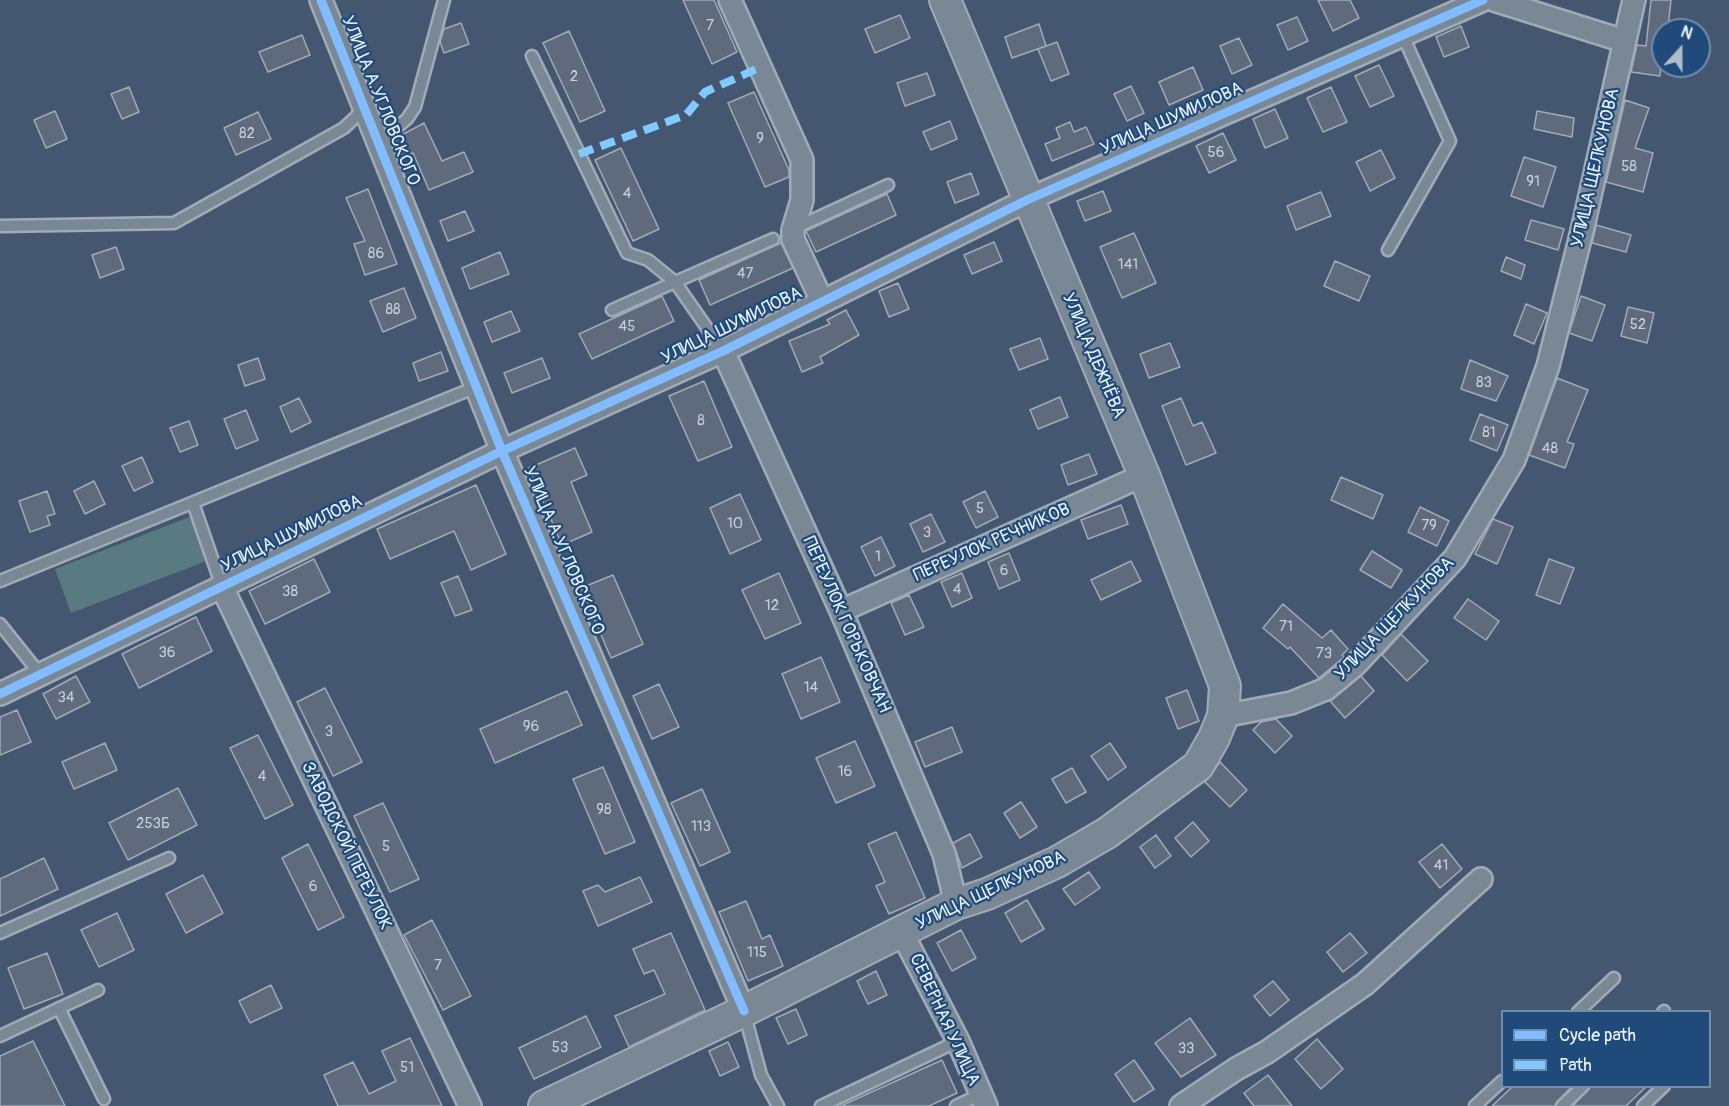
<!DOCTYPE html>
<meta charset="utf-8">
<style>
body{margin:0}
#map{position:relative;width:1729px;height:1106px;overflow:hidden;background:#455770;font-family:Pangolin,sans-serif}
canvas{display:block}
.legend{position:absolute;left:1501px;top:1010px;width:210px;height:78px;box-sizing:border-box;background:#1f4a7a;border:2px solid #6f8dac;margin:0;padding:8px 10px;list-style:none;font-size:18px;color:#e8f1f8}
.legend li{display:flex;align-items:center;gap:12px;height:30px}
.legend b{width:30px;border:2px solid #6f8dac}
.north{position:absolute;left:1651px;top:18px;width:60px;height:60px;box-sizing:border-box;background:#1f4a7a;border:2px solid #6f8dac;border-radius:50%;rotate:21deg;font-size:16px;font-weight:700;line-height:24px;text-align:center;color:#e8f1f8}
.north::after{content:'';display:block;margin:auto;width:21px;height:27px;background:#afbbc8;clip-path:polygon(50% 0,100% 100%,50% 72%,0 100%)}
</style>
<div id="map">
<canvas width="1729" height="1106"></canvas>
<ul class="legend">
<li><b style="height:8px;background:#80bcff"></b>Cycle path</li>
<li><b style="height:8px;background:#80caff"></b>Path</li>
</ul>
<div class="north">N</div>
</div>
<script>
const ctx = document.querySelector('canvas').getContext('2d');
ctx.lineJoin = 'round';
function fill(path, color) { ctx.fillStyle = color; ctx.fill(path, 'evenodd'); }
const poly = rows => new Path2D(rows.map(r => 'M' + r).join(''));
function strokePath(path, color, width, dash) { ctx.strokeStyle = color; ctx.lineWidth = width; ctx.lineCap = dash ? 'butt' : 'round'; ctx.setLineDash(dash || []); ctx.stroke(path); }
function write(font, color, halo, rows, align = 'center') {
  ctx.font = font + ' Pangolin,sans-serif'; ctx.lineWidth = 4.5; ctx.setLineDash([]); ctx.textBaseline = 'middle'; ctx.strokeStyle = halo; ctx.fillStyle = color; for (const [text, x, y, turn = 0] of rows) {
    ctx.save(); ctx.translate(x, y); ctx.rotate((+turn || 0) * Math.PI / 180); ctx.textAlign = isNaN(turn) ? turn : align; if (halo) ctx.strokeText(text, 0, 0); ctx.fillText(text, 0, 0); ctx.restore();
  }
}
const green = poly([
 [192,516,209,560,71,613,55,569]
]);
const building = poly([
 [683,0,714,0,737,52,712,64,683,0],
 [1318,0,1350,0,1359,18,1333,31,1318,0],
 [1651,0,1671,0,1668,27,1663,26,1660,76,1631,72,1637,45,1646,46,1651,0],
 [900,15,910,38,875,53,865,29,900,15],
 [1297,17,1308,41,1288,50,1277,25,1297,17],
 [461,23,469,44,444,53,440,42,444,29,461,23],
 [1039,24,1046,46,1012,58,1005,37,1039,24],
 [1461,26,1469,47,1444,57,1436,37,1461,26],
 [569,31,605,111,580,122,543,43,569,31],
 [302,35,310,55,268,72,259,52,302,35],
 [1239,38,1252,65,1232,74,1220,46,1239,38],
 [1057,42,1069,74,1051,81,1038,49,1057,42],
 [1379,65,1394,96,1370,107,1355,76,1379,65],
 [1193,67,1203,90,1169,105,1159,82,1193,67],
 [927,73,935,95,905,106,897,83,927,73],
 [1131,86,1144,113,1127,121,1114,94,1131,86],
 [129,87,139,112,122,119,111,94,129,87],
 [1331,87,1347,122,1323,132,1307,98,1331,87],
 [754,92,789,170,789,177,765,187,728,103,754,92],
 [1625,100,1649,108,1635,148,1653,153,1643,192,1606,182,1625,100],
 [1275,109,1288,138,1265,148,1253,119,1275,109],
 [55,111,67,139,46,148,34,120,55,111],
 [1537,111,1574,118,1572,137,1534,129,1537,111],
 [258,112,271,139,236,155,224,128,258,112],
 [950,121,957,139,931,150,923,132,950,121],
 [1070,122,1074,132,1086,127,1094,144,1052,161,1045,144,1060,138,1056,128,1070,122],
 [424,123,442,161,464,152,473,172,429,190,413,153,403,157,394,139,424,123],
 [1223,133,1236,160,1209,173,1196,146,1223,133],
 [621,148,659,229,633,241,595,160,621,148],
 [1381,150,1395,178,1370,191,1356,162,1381,150],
 [1524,157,1556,167,1543,207,1511,196,1524,157],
 [971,173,979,194,955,203,947,182,971,173],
 [368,189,397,264,365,275,354,244,365,241,346,198,368,189],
 [1103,191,1111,211,1085,221,1077,201,1103,191],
 [1321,192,1331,216,1296,230,1287,206,1321,192],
 [887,194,896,215,816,252,806,231,887,194],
 [465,211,474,231,448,241,440,221,465,211],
 [1531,220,1564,229,1558,250,1525,240,1531,220],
 [1596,225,1631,235,1626,252,1592,243,1596,225],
 [1134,233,1156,283,1122,298,1100,247,1134,233],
 [994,242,1002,261,972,274,964,255,994,242],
 [781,243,793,268,710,305,699,280,781,243],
 [116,247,124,269,100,278,92,255,116,247],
 [500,252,509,274,470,289,462,268,500,252],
 [1506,257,1525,265,1521,279,1501,271,1506,257],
 [1335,261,1370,276,1359,301,1324,286,1335,261],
 [898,283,909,309,889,317,879,291,898,283],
 [404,288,416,318,383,332,370,301,404,288],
 [662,296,674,321,592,359,579,334,662,296],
 [1581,296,1605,305,1592,341,1569,333,1581,296],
 [1526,304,1547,313,1534,344,1514,335,1526,304],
 [1628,307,1654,313,1647,343,1621,336,1628,307],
 [846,310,859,335,820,357,823,363,802,372,789,341,830,324,827,320,846,310],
 [511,311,520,331,492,342,484,322,511,311],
 [1040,338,1048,359,1019,370,1010,349,1040,338],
 [1170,343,1180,367,1149,378,1140,354,1170,343],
 [441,352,448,371,419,381,413,363,441,352],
 [258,358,265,379,245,386,238,365,258,358],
 [542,358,550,378,512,393,504,373,542,358],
 [1470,360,1508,376,1496,401,1461,389,1470,360],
 [1557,378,1588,390,1567,442,1574,444,1565,468,1529,455,1557,378],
 [704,381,732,447,698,461,669,396,704,381],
 [1060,397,1068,417,1038,429,1030,410,1060,397],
 [299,398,311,422,291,432,280,407,299,398],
 [1181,398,1193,426,1202,422,1216,453,1186,465,1162,406,1181,398],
 [246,410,258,440,236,449,224,419,246,410],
 [1480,414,1508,425,1497,451,1470,440,1480,414],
 [189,421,198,445,180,452,170,428,189,421],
 [575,448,587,475,571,482,592,532,562,545,529,468,575,448],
 [1089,454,1097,474,1068,485,1061,465,1089,454],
 [142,457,153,482,134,491,122,466,142,457],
 [1341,477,1383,495,1373,519,1331,500,1341,477],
 [94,481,105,504,85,514,74,491,94,481],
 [476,485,506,554,471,570,454,531,390,559,377,529,476,485],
 [47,491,55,514,47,516,50,525,30,532,19,501,47,491],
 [985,491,998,517,976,528,963,502,985,491],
 [740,494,761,540,730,554,710,508,740,494],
 [1121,505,1128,524,1088,539,1081,520,1121,505],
 [1420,507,1449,521,1437,546,1408,532,1420,507],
 [931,514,945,542,923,552,910,524,931,514],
 [1493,519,1513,527,1497,564,1475,554,1493,519],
 [881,537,895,566,875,576,861,547,881,537],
 [1372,551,1402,570,1391,588,1360,570,1372,551],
 [1009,553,1020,580,999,589,988,562,1009,553],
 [314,559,330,592,265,624,249,591,314,559],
 [1549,559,1574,568,1560,604,1536,595,1549,559],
 [1131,561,1141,581,1101,600,1091,580,1131,561],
 [779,573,801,623,765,639,742,590,779,573],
 [962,573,972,598,952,607,941,582,962,573],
 [613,575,643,644,611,658,581,588,613,575],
 [458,576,472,610,455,616,441,583,458,576],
 [909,595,924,627,905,635,891,603,909,595],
 [1468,599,1499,621,1486,640,1454,618,1468,599],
 [1283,604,1322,638,1331,630,1348,649,1342,655,1344,657,1319,678,1290,647,1288,649,1263,628,1283,604],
 [196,617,212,651,139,688,122,654,196,617],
 [1401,634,1428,661,1407,681,1382,655,1401,634],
 [821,657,840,702,801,719,782,674,821,657],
 [76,676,90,702,56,719,43,694,76,676],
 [1361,676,1374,691,1345,718,1330,701,1361,676],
 [659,684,679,727,652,739,633,696,659,684],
 [325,688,362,762,333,776,297,702,325,688],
 [1187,690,1199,721,1178,729,1166,698,1187,690],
 [567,691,582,725,495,763,480,729,567,691],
 [17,710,31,742,0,755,0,717,17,710],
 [1276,719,1292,736,1275,753,1253,730,1261,722,1276,719],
 [952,727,962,752,925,767,915,742,952,727],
 [258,735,293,805,265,819,230,748,258,735],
 [855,741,875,786,836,803,816,758,855,741],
 [105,743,117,770,74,789,62,762,105,743],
 [1110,743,1126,767,1108,780,1091,756,1110,743],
 [1220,762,1247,790,1230,807,1205,782,1220,762],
 [603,767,635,842,605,854,573,779,603,767],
 [1072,768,1086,792,1066,803,1052,779,1072,768],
 [178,788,197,825,128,860,109,823,178,788],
 [702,789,730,852,700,866,671,803,702,789],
 [1021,802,1037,827,1020,838,1004,813,1021,802],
 [383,803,419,879,390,892,354,816,383,803],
 [1193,822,1209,841,1191,857,1175,838,1193,822],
 [896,832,925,898,889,914,876,886,885,882,868,844,896,832],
 [970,834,982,857,962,868,953,843,970,834],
 [1156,835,1171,856,1155,868,1140,847,1156,835],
 [308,844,344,917,318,930,282,858,308,844],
 [1442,844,1462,869,1440,888,1419,862,1442,844],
 [44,858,58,889,0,916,0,879,44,858],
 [1089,872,1100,888,1075,905,1063,889,1089,872],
 [203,875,223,913,186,933,166,894,203,875],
 [640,877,652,902,598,926,583,891,598,885,605,892,640,877],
 [1027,900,1044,929,1021,942,1005,913,1027,900],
 [746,901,762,939,770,935,783,966,748,981,719,912,746,901],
 [117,913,134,950,99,967,81,930,117,913],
 [432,920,471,996,443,1010,404,935,432,920],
 [961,930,976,958,952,971,937,943,961,930],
 [671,933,705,1010,629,1047,615,1016,665,994,654,970,644,974,633,949,671,933],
 [1350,933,1367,953,1343,972,1327,952,1350,933],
 [47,953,63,994,24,1009,8,968,47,953],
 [876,971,887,995,868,1004,857,981,876,971],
 [1273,981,1289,1000,1270,1016,1254,996,1273,981],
 [271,985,282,1008,250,1023,239,1001,271,985],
 [796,1009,807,1035,788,1044,776,1018,796,1009],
 [586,1016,601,1047,534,1079,519,1048,586,1016],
 [1190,1018,1216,1055,1181,1077,1155,1043,1190,1018],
 [410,1038,442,1106,338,1106,324,1075,353,1062,369,1094,396,1081,382,1051,410,1038],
 [1317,1039,1343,1069,1321,1089,1295,1059,1317,1039],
 [33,1041,65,1106,0,1106,0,1056,33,1041],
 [728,1042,739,1067,720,1076,709,1051,728,1042],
 [942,1060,957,1093,929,1106,841,1106,942,1060],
 [1134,1060,1154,1089,1134,1102,1115,1074,1134,1060],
 [1268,1075,1292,1106,1254,1106,1244,1093,1268,1075],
 [1513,1086,1572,1086,1555,1106,1492,1106,1513,1086],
 [1590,1086,1647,1086,1626,1106,1573,1106,1590,1086]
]);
const service = poly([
 [532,56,627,253,648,260,675,282,773,239],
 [379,142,407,119,415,107,444,0],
 [0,226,174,223,344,128,365,108],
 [793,229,888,185],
 [1388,250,1450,141,1403,36],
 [612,310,675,282,723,351],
 [193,503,222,587],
 [0,581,476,387],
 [0,624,40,674],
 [0,933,169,858],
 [59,1008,104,1099],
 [744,1012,761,1075,778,1106],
 [1578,1012,1614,978],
 [1663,1012,1664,1011],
 [0,1036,98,990],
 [821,1106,958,1041],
 [956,1106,979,1095],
 [1475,1106,1502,1081],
 [1562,1106,1583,1086],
 [1643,1106,1664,1086]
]);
const minor = poly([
 [321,0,502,451,744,1011],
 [730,0,802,160,802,200,793,230,793,239,822,301],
 [1494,0,1624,41],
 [723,351,841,611,944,854,956,904],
 [222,587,470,1106],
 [841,611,1144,475],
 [0,694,502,451,723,351,1027,200,1483,0],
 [1223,716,1291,703,1326,689,1355,665,1455,558,1514,460,1548,366,1583,227,1634,0],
 [902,933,958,1041,986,1106],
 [1181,1106,1236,1069,1267,1052,1365,984,1481,879]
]);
const secondary = poly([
 [544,1106,744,1011,956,904,987,894,1057,862,1107,833,1198,766,1214,738,1223,716,1225,686,1144,475,945,0]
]);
const quiet = poly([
 [579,154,686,115,705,92,761,67]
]);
const cycleway = poly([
 [321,0,502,451,744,1011],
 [0,694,502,451,723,351,1027,200,1483,0]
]);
const numberNames = [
 ["7",710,26],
 ["2",574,77],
 ["82",247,134],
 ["9",760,139],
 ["56",1216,153],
 ["58",1629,167],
 ["91",1533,182],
 ["4",627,194],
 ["86",376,254],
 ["141",1128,265],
 ["47",745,274],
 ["88",393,310],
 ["52",1638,325],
 ["45",627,327],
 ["83",1484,383],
 ["8",701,421],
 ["81",1489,433],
 ["48",1550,449],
 ["5",980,509],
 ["10",735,524],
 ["79",1429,526],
 ["3",927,533],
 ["1",878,557],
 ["6",1004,571],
 ["4",957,590],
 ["38",290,592],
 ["12",772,606],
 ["71",1286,627],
 ["36",167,653],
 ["73",1324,654],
 ["14",811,688],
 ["34",66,698],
 ["96",531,727],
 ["3",329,732],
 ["16",845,772],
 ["4",262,777],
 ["98",604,810],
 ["253Б",153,824],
 ["113",701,827],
 ["5",386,847],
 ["41",1441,866],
 ["6",313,887],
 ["115",757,953],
 ["7",438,966],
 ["53",560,1048],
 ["33",1186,1049],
 ["51",407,1068]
];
const streetNames = [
 ["УЛИЦА А.УГЛОВСКОГО",380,101,68],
 ["УЛИЦА ШУМИЛОВА",1172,119,-24],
 ["УЛИЦА ЩЕЛКУНОВА",1596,168,-77],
 ["УЛИЦА ШУМИЛОВА",732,326,-26],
 ["УЛИЦА ДЕЖНЁВА",1093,356,67],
 ["УЛИЦА ШУМИЛОВА",292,534,-26],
 ["ПЕРЕУЛОК РЕЧНИКОВ",992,543,-24],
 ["УЛИЦА А.УГЛОВСКОГО",563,551,67],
 ["УЛИЦА ЩЕЛКУНОВА",1395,619,-46],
 ["ПЕРЕУЛОК ГОРЬКОВЧАН",846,625,66],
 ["ЗАВОДСКОЙ ПЕРЕУЛОК",346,846,64],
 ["УЛИЦА ЩЕЛКУНОВА",991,891,-25],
 ["СЕВЕРНАЯ УЛИЦА",944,1020,65]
];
fill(green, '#597a81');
fill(building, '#606a7d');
strokePath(building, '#a1abb8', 1.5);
strokePath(service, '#a1abb8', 15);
strokePath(minor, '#a1abb8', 26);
strokePath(secondary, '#a1abb8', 34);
strokePath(service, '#7a8795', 10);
strokePath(minor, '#7a8795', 21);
strokePath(secondary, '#7a8795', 30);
strokePath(quiet, '#80caff', 8, [15, 8]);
strokePath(cycleway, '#80bcff', 9);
write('15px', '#c6cfd9', null, numberNames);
write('18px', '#e8f1f8', '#1f4a7a', streetNames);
</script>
